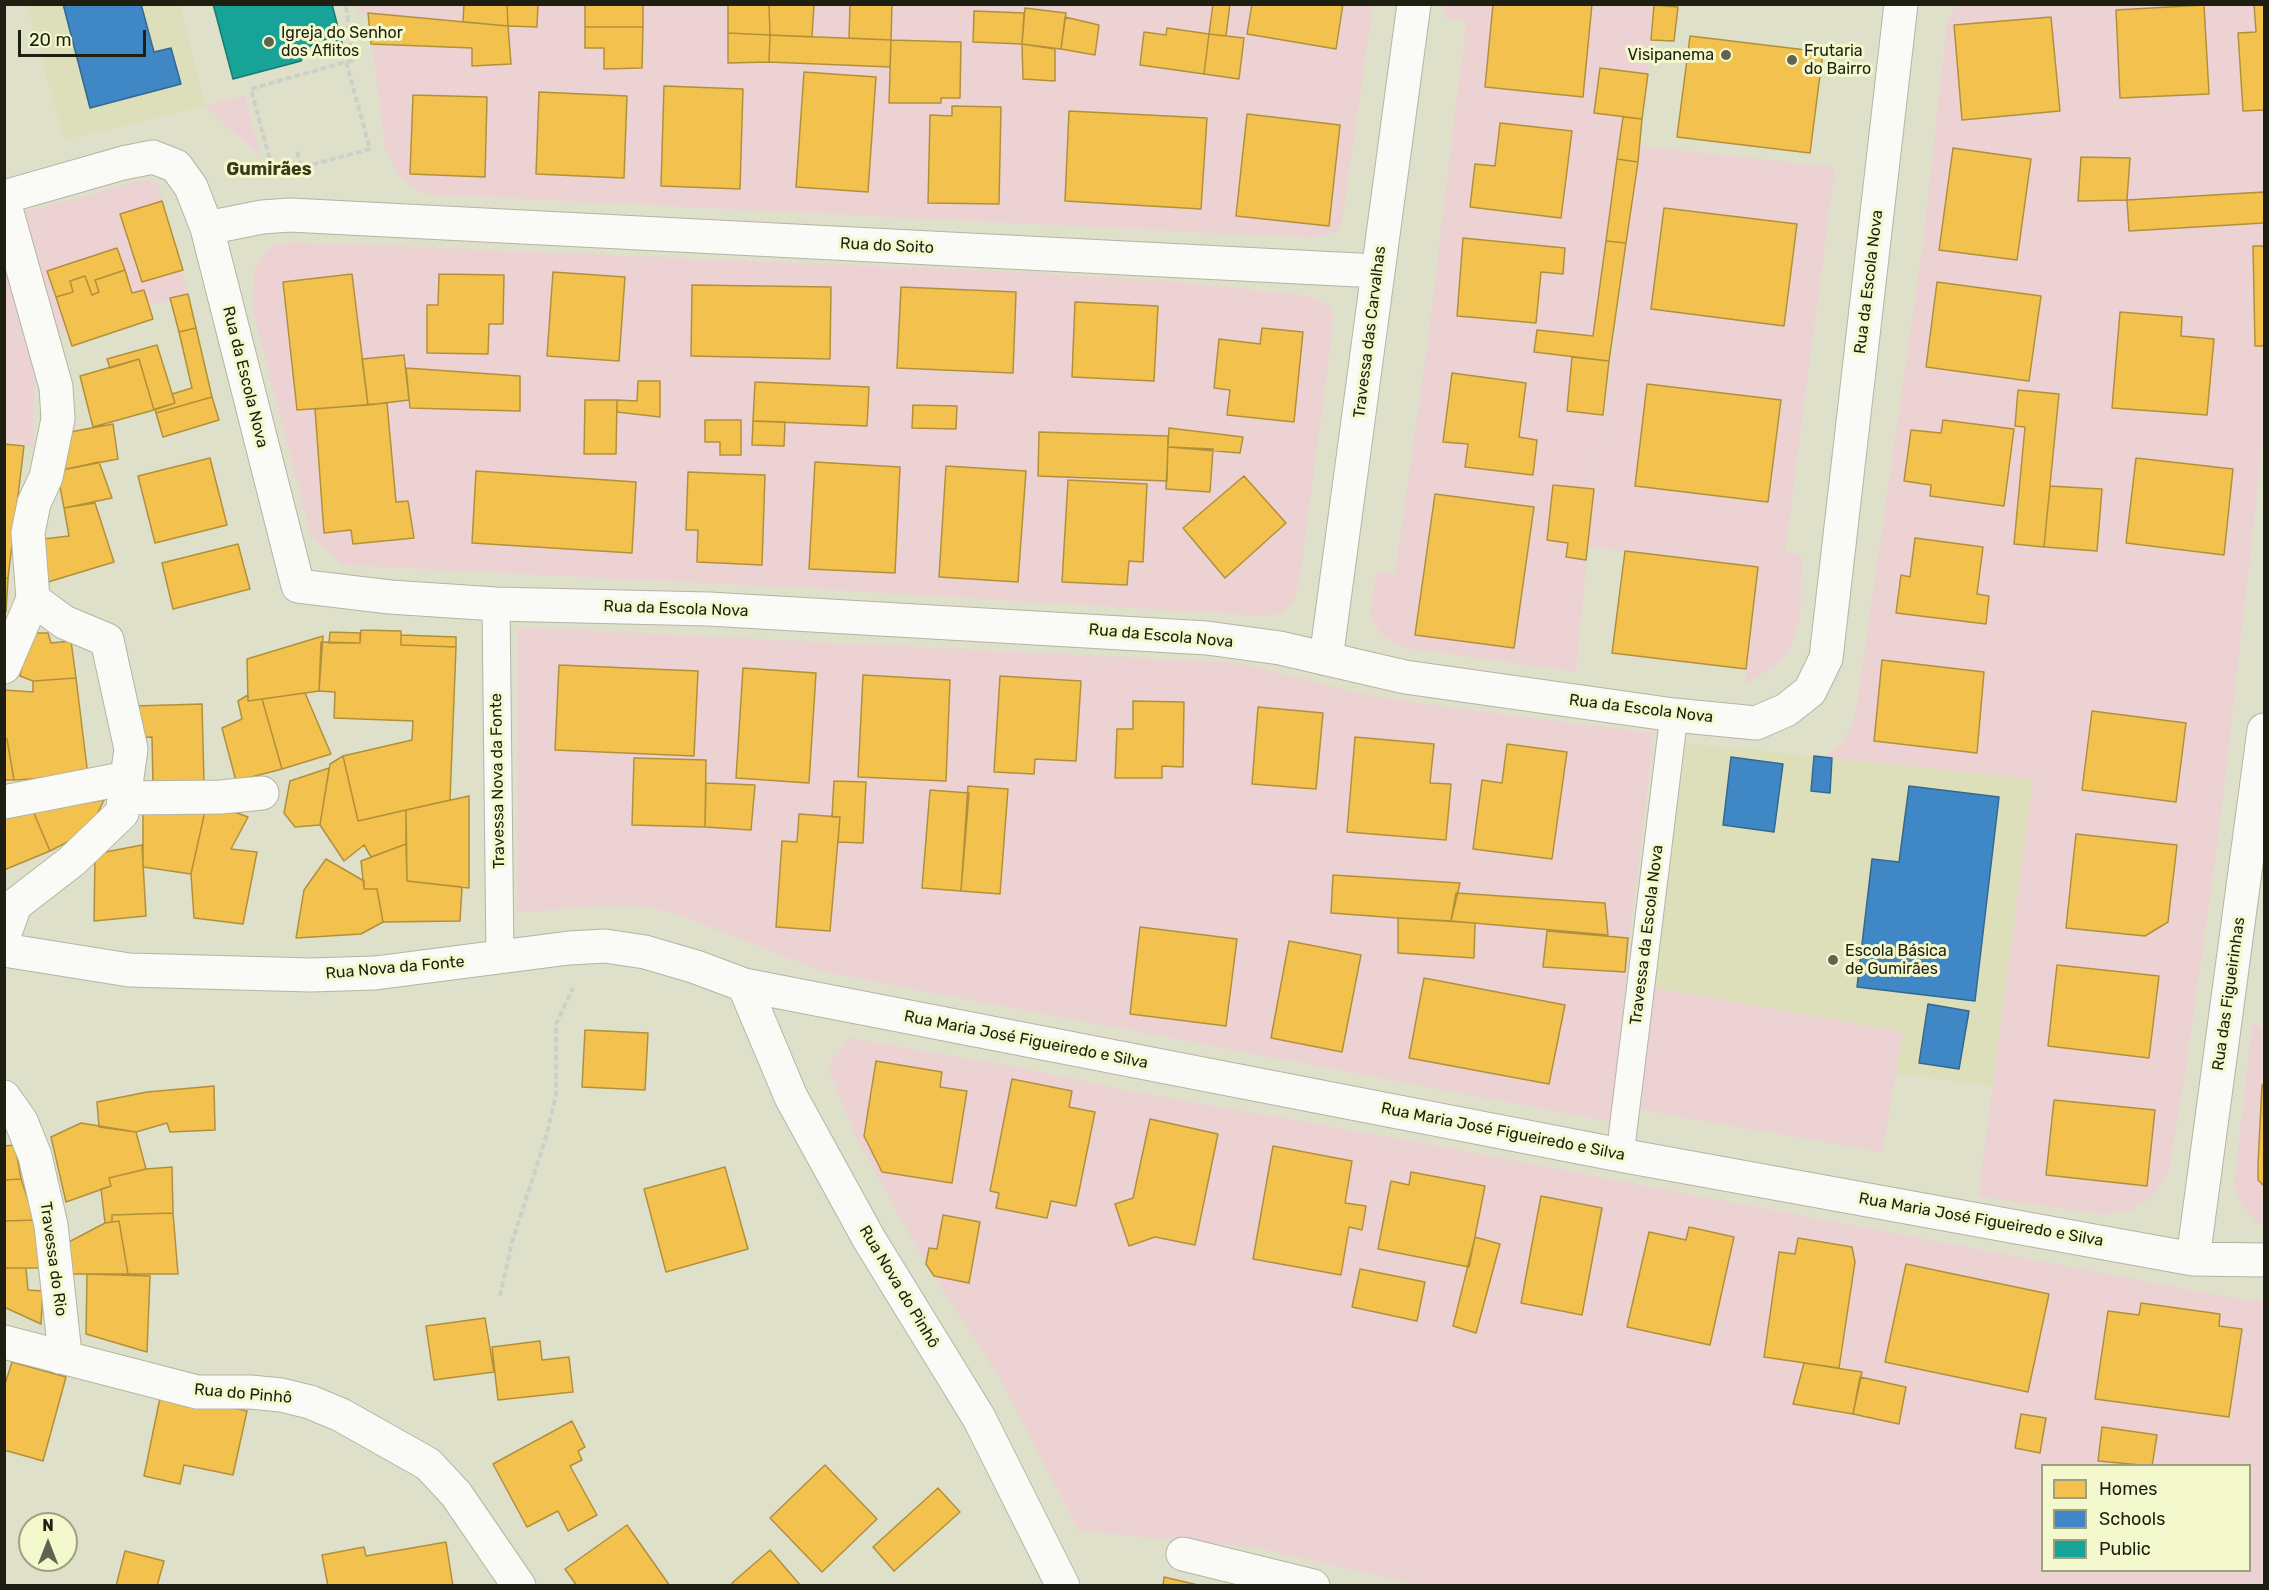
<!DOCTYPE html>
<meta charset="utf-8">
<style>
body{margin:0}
#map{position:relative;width:2269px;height:1590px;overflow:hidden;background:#dee0ca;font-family:Rubik,sans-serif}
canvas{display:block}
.frame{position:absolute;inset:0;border:6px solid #1e1f10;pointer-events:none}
.legend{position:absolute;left:2041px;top:1464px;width:210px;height:108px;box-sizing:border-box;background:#f3f8cd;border:2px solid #9ea181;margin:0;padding:8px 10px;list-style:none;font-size:18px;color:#1e1f10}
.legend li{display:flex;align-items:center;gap:12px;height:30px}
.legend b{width:30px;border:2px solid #9ea181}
.north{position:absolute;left:18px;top:1512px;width:60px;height:60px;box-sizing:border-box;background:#f3f8cd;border:2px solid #9ea181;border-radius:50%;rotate:0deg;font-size:16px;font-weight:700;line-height:24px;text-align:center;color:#1e1f10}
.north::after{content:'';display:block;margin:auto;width:21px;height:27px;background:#616351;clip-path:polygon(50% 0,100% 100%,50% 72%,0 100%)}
.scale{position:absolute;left:18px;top:30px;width:128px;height:27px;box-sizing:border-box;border:3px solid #1e1f10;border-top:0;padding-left:8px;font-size:18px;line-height:21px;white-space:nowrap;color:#1e1f10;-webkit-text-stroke:4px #f3f8cd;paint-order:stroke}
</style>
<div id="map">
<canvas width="2269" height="1590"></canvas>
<div class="frame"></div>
<ul class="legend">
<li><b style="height:16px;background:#f2c14e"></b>Homes</li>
<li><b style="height:16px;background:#3f88c5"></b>Schools</li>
<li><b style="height:16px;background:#17a398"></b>Public</li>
</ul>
<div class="north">N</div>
<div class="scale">20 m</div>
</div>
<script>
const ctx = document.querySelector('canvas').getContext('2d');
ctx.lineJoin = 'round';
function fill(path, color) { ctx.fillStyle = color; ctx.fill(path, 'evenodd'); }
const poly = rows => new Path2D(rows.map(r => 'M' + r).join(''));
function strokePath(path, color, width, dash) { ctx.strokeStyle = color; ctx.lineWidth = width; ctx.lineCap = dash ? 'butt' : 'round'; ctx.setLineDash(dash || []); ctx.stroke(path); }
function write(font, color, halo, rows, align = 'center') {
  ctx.font = font + ' Rubik,sans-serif'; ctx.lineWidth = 6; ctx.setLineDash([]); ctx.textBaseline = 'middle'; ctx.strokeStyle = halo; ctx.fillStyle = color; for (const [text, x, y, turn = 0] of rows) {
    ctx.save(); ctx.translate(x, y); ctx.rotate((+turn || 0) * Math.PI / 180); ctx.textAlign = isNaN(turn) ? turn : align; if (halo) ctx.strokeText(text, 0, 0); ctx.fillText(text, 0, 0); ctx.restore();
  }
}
const built = poly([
 [27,5,180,5,205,106,64,140],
 [1684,743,2034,779,1995,1087,1896,1073,1882,1152,1636,1109]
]);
const green = poly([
 [1958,4,2264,5,2264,434,2219,832,2184,1082,2168,1173,2152,1197,2132,1210,2105,1215,1978,1196,2033,779,1824,757,1842,743,1852,725,1857,703,1922,251,1947,22],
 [357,5,1373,5,1342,222,1337,231,1315,238,427,194,411,187,397,173,385,149,368,14,358,13],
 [1444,5,1654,5,1640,146,1835,167,1785,553,1802,555,1800,618,1789,651,1776,665,1745,685,1758,567,1588,547,1576,672,1408,648,1394,643,1379,631,1370,615,1376,572,1395,573,1428,339,1457,96,1467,21,1444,18],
 [1626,243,1627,243,1594,492,1603,415],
 [245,95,261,157,205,106],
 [147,179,158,184,188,294,57,335,22,213],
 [296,242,1041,273,1179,282,1310,296,1325,303,1333,312,1333,325,1300,578,1293,602,1281,613,1264,616,785,587,343,565,311,537,252,307,255,268,263,255,275,243],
 [5,272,35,376,33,446,5,443],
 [518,627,1240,663,1354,692,1409,702,1654,733,1631,926,1612,1122,824,972,674,913,638,906,598,906,517,913],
 [1652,987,1903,1032,1882,1152,1636,1109],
 [2252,1026,2264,1026,2264,1227,2255,1221,2242,1206,2234,1185],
 [849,1038,1011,1066,1135,1092,1385,1136,2244,1300,2264,1300,2264,1585,1423,1586,1253,1547,1079,1531,999,1377,934,1276,969,1283,980,1222,943,1216,937,1249,929,1248,926,1264,856,1137,828,1067],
 [1475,1238,1499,1244,1475,1333,1453,1326],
 [1360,1269,1425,1282,1417,1320,1352,1307],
 [1804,1363,1861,1372,1860,1377,1906,1387,1899,1424,1794,1404],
 [2021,1414,2045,1418,2016,1448],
 [2157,1435,2152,1465,2250,1466,2250,1570,2042,1570,2042,1466,2136,1465,2098,1460]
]);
const homes = poly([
 [464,4,507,4,508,26,463,22,464,4],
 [507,4,538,4,537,27,508,26,507,4],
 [585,4,643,4,643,27,585,27,585,4],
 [728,4,769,4,770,35,728,33,728,4],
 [769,4,814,4,812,37,770,35,769,4],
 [850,4,892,4,891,40,849,38,850,4],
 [1213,4,1230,4,1226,36,1209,34,1213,4],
 [1252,4,1343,4,1336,49,1247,34,1252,4],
 [1493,4,1592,4,1583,97,1485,87,1493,4],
 [2254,4,2264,4,2264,110,2243,111,2238,33,2256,32,2254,4],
 [1654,5,1678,7,1674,41,1651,40,1654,5],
 [2204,5,2209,94,2120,98,2116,10,2204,5],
 [1025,8,1066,13,1061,49,1022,44,1025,8],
 [974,11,1024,13,1022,44,973,42,974,11],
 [368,13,508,26,511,64,472,66,472,48,371,44,368,13],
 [1065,17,1099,25,1095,55,1061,49,1065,17],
 [2051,17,2060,111,1962,120,1954,25,2051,17],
 [585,27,643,27,642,68,604,69,604,48,585,48,585,27],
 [1167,28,1209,34,1204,74,1140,65,1144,32,1166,35,1167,28],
 [728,33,770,35,769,62,728,63,728,33],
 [1209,34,1244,38,1239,79,1204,74,1209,34],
 [770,35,891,40,890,67,769,62,770,35],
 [1690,36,1823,52,1810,153,1677,137,1690,36],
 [891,40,961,42,960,98,941,98,941,103,889,103,891,40],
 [1022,44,1055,49,1055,81,1023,79,1022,44],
 [1600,68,1648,74,1642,119,1594,113,1600,68],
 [804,72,876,77,868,192,796,187,804,72],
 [664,86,743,89,740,189,661,186,664,86],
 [539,92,627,96,624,178,536,174,539,92],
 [413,95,487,97,485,177,410,174,413,95],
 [952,106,1001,107,999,204,928,203,930,115,952,116,952,106],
 [1069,111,1207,118,1201,209,1065,201,1069,111],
 [1247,114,1340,125,1329,226,1236,216,1247,114],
 [1623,117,1642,119,1638,162,1617,159,1623,117],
 [1500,123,1572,131,1561,218,1470,207,1475,164,1495,166,1500,123],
 [1953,148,2031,159,2017,260,1939,250,1953,148],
 [2081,157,2130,158,2127,200,2078,201,2081,157],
 [1617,159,1638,162,1626,243,1606,241,1617,159],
 [2264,192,2264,223,2129,231,2127,200,2264,192],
 [162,201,183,270,142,282,120,214,162,201],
 [1664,208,1797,224,1784,326,1651,309,1664,208],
 [1463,238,1565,248,1563,274,1541,272,1536,323,1457,316,1463,238],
 [1606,241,1626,243,1609,361,1534,352,1537,330,1593,336,1606,241],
 [2253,246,2264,246,2264,346,2255,346,2253,246],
 [117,248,125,270,95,280,99,292,92,295,85,276,70,281,73,292,56,297,47,271,117,248],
 [125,270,132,293,144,290,153,319,72,346,56,297,73,292,70,281,85,276,92,295,99,292,95,280,125,270],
 [553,272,625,277,619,361,547,356,553,272],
 [352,274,368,405,297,410,283,282,352,274],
 [439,274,504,275,503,324,489,324,488,354,427,353,427,305,438,305,439,274],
 [1937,282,2041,296,2029,381,1926,367,1937,282],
 [692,285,831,287,830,359,691,356,692,285],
 [901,287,1016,292,1013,373,897,368,901,287],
 [188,294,196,328,179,332,170,298,188,294],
 [1075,302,1158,306,1154,381,1072,377,1075,302],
 [2120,312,2182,317,2181,336,2214,339,2207,415,2112,408,2120,312],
 [196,328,212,397,156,413,155,409,175,403,172,394,192,388,179,332,196,328],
 [1262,328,1303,332,1294,422,1227,415,1230,390,1214,388,1219,339,1260,344,1262,328],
 [157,345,175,403,154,410,139,359,110,368,107,359,157,345],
 [404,355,409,400,368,405,362,359,404,355],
 [1572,357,1609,361,1603,415,1567,411,1572,357],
 [139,359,154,410,93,427,80,376,139,359],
 [406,368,520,376,520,411,410,408,406,368],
 [1452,373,1526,383,1519,437,1537,440,1533,475,1465,467,1468,444,1443,442,1452,373],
 [638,381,660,381,660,417,617,412,617,400,637,401,638,381],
 [755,382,869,387,867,426,753,421,755,382],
 [1647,384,1781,400,1768,502,1635,486,1647,384],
 [2018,390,2059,394,2044,547,2014,544,2025,427,2015,426,2018,390],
 [212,397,219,420,163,437,156,413,212,397],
 [585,400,617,400,616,454,584,454,585,400],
 [387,403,396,502,408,501,414,538,353,544,351,530,324,533,315,409,387,403],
 [913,405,957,406,956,429,912,428,913,405],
 [705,420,741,420,741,455,720,455,720,442,705,442,705,420],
 [1943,420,2014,429,2004,506,1930,496,1931,485,1904,481,1911,430,1941,433,1943,420],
 [753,421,785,422,784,446,752,445,753,421],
 [113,424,118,459,57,471,65,433,113,424],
 [1169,428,1243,437,1240,453,1168,447,1169,428],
 [1039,432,1168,436,1167,481,1038,476,1039,432],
 [4,444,24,446,8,578,4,578,4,444],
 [1168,447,1213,449,1210,492,1166,489,1168,447],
 [210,458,227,525,155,543,138,476,210,458],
 [2136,458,2233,469,2224,555,2126,543,2136,458],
 [99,462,112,498,64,508,57,471,99,462],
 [815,462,900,467,895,573,809,569,815,462],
 [946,466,1026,471,1018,582,939,577,946,466],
 [476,471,636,482,632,553,472,543,476,471],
 [688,472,765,475,762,565,697,562,698,530,686,530,688,472],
 [1244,476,1286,523,1225,578,1183,528,1244,476],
 [1068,480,1147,484,1143,562,1129,561,1127,585,1062,582,1068,480],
 [1553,485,1594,489,1586,560,1566,557,1568,543,1547,540,1553,485],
 [2050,486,2102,489,2097,551,2044,547,2050,486],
 [1435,494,1534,507,1514,648,1415,635,1435,494],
 [95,503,114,562,48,582,43,539,69,536,64,508,95,503],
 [1915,538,1983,547,1977,594,1989,596,1986,624,1896,613,1901,575,1910,577,1915,538],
 [238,544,250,589,173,609,162,563,238,544],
 [1625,551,1758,567,1746,669,1612,653,1625,551],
 [4,578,8,578,6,612,4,612,4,578],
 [361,630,401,631,401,645,456,647,450,800,358,821,343,756,412,740,413,721,334,718,335,692,319,691,321,642,360,643,361,630],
 [330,632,360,633,360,643,329,643,330,632],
 [27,633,48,633,51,643,71,641,76,678,33,681,20,676,27,633],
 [401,635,456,637,456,647,401,645,401,635],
 [323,636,319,691,248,701,247,659,323,636],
 [1882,660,1984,672,1977,753,1874,741,1882,660],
 [559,665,698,671,694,756,555,750,559,665],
 [743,668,816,673,809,783,736,778,743,668],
 [863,675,950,680,946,781,858,777,863,675],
 [1000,676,1081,681,1076,761,1035,759,1034,774,994,772,1000,676],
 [76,678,88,776,14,780,7,739,4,738,4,690,33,692,33,681,76,678],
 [305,693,331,754,282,769,262,699,305,693],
 [248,695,248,701,262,699,282,769,236,781,222,728,242,719,238,701,248,695],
 [1133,701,1184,702,1183,767,1162,766,1162,778,1115,778,1117,729,1133,729,1133,701],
 [202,704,204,783,153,785,152,737,136,738,135,706,202,704],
 [1258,707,1323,713,1316,789,1252,784,1258,707],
 [2092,711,2186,723,2176,802,2082,790,2092,711],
 [1355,737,1434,744,1430,783,1451,784,1446,840,1347,832,1355,737],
 [4,738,7,739,14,780,4,780,4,738],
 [1507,744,1567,752,1552,859,1473,849,1482,780,1502,783,1507,744],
 [343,756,358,821,406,810,406,844,371,857,364,845,344,861,320,825,330,764,343,756],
 [634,758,706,760,705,827,632,825,634,758],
 [329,768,320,825,295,827,284,813,290,781,329,768],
 [834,781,866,782,863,843,838,842,840,817,832,817,834,781],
 [706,783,755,785,751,830,705,827,706,783],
 [968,786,1008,789,1000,894,961,891,968,786],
 [930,790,969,793,961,891,922,888,930,790],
 [469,796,469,888,407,881,406,810,469,796],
 [104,800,89,831,50,851,33,811,104,800],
 [143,807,205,811,191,874,143,867,143,807],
 [224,808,248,817,231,849,257,852,243,924,194,918,191,874,205,811,224,808],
 [33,811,50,851,4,870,4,816,33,811],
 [799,814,840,817,830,931,776,927,782,841,797,842,799,814],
 [2076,834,2177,845,2168,922,2145,936,2066,928,2076,834],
 [406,844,407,881,462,887,460,921,383,922,377,889,364,889,361,861,406,844],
 [142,845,146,916,94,921,95,854,142,845],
 [326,859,364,881,364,889,377,889,383,922,361,934,296,938,304,890,326,859],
 [1333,875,1460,883,1451,921,1398,918,1331,913,1333,875],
 [1456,893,1605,903,1608,935,1451,921,1456,893],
 [1398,918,1475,923,1474,958,1398,953,1398,918],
 [1140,927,1237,939,1226,1026,1130,1014,1140,927],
 [1547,931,1628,938,1625,972,1543,967,1547,931],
 [1289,941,1361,955,1342,1052,1271,1038,1289,941],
 [2057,965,2159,976,2149,1058,2048,1046,2057,965],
 [1424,978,1565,1005,1549,1084,1409,1058,1424,978],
 [585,1030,648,1033,645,1090,582,1087,585,1030],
 [876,1061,942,1072,940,1087,967,1091,952,1183,882,1172,864,1136,876,1061],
 [1012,1079,1072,1091,1069,1107,1095,1112,1076,1206,1051,1201,1047,1218,996,1208,999,1193,990,1191,1012,1079],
 [2262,1085,2264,1085,2264,1186,2258,1180,2258,1164,2262,1085],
 [214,1086,215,1130,170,1132,167,1123,136,1132,99,1127,97,1102,147,1092,214,1086],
 [2054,1100,2155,1110,2147,1186,2046,1175,2054,1100],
 [1150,1119,1218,1134,1195,1245,1155,1237,1129,1246,1115,1204,1133,1198,1150,1119],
 [81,1123,136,1132,146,1169,109,1178,111,1186,66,1202,51,1137,81,1123],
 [15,1145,21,1179,4,1180,4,1146,15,1145],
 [1273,1146,1352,1161,1345,1203,1366,1206,1362,1230,1349,1227,1341,1275,1253,1259,1273,1146],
 [172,1167,173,1213,112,1215,112,1222,105,1223,101,1189,111,1186,109,1178,146,1169,172,1167],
 [725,1167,748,1249,666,1272,644,1189,725,1167],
 [1411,1172,1485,1186,1469,1267,1378,1249,1391,1181,1409,1185,1411,1172],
 [21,1179,35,1220,4,1221,4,1180,21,1179],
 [1541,1196,1602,1208,1582,1315,1521,1303,1541,1196],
 [173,1213,178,1274,128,1274,119,1221,112,1222,112,1215,173,1213],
 [943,1215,980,1222,969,1283,934,1276,926,1264,929,1248,937,1249,943,1215],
 [35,1220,42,1268,4,1268,4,1221,35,1220],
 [119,1221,128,1274,67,1274,63,1245,105,1223,119,1221],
 [1689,1227,1734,1237,1710,1345,1627,1327,1649,1232,1686,1240,1689,1227],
 [1475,1237,1500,1244,1476,1333,1453,1326,1475,1237],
 [1798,1238,1852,1247,1855,1262,1839,1368,1764,1357,1779,1252,1795,1254,1798,1238],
 [1906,1264,2049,1294,2028,1392,1885,1362,1906,1264],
 [4,1268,26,1268,28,1290,43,1291,41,1324,4,1307,4,1268],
 [1360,1269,1425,1282,1417,1321,1352,1307,1360,1269],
 [87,1274,150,1276,147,1352,86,1334,87,1274],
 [2141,1303,2220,1314,2219,1326,2242,1329,2229,1417,2095,1399,2108,1311,2139,1315,2141,1303],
 [485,1318,494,1372,434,1380,426,1326,485,1318],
 [540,1341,542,1360,569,1357,573,1392,498,1400,492,1347,540,1341],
 [12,1362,66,1377,43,1461,4,1450,4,1387,12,1362],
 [1804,1363,1862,1372,1853,1414,1793,1404,1804,1363],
 [1860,1377,1906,1387,1899,1424,1853,1414,1860,1377],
 [161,1393,247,1411,233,1475,184,1465,180,1484,144,1476,161,1393],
 [2021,1414,2046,1418,2040,1453,2015,1448,2021,1414],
 [572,1421,585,1447,578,1451,582,1460,570,1466,597,1515,568,1531,558,1511,527,1527,493,1464,572,1421],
 [2102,1427,2157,1435,2152,1466,2098,1461,2102,1427],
 [825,1465,877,1519,822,1572,770,1518,825,1465],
 [938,1488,960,1512,894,1571,873,1547,938,1488],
 [627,1525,670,1586,577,1586,565,1569,627,1525],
 [446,1542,453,1586,328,1586,322,1555,364,1547,366,1556,446,1542],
 [770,1550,801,1586,735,1586,732,1583,770,1550],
 [125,1551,164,1561,157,1586,116,1586,125,1551],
 [1164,1577,1202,1586,1163,1586,1164,1577]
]);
const schools = poly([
 [63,4,141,4,154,52,171,48,181,84,90,108,63,4],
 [1814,756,1832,758,1830,793,1811,791,1814,756],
 [1731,757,1783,764,1774,832,1723,825,1731,757],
 [1909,786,1999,797,1975,1001,1857,987,1872,859,1899,862,1909,786],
 [1928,1004,1969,1011,1959,1069,1919,1063,1928,1004]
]);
const public = poly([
 [213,4,332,4,342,43,329,39,316,41,307,49,301,61,233,79,213,4]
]);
const path = poly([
 [346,62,370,149,274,175,251,89,278,81,346,62,352,61,346,4],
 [297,152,302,167],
 [500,1296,512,1242,547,1134,556,1094,556,1024,573,988]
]);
const pedestrian = poly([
 [496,604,500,959],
 [1620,1155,1674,715]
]);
const minor = poly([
 [4,197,123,163,153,157,176,166,191,187,207,228,298,586,390,597,496,604,709,609,1207,638,1280,648,1405,677,1674,715,1756,723,1786,710,1810,691,1826,658,1901,4],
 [4,202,56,387,58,419,46,477,34,503,28,533,33,599,64,622,107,640,131,749,122,813,72,861,15,905,4,936],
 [207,228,262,217,290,215,1377,271],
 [1326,659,1414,4],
 [4,667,33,599],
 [124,798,221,797,262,793],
 [4,802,127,778],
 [4,950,129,970,311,975,375,973,569,948,605,946,645,952,696,967,744,985,1620,1155,2193,1259,2264,1260],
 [744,985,791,1097,869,1239,979,1418,1063,1586],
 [4,1097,21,1121,35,1156,51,1225,64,1345,60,1357],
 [2193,1259,2264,730],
 [4,1342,197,1392,250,1392,281,1395,310,1402,341,1415,428,1464,456,1494,519,1586],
 [1183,1554,1313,1586]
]);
const markers = [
 [269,42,6,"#616351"],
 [1726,55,6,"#616351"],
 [1792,60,6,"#616351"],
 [1833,960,6,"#616351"]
];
const poiNames = [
 ["Igreja do Senhor",281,33],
 ["dos Aflitos",281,51],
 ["Frutaria",1804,51],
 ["do Bairro",1804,69],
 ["Visipanema",1714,55,"right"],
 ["Escola Básica",1845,951],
 ["de Gumirães",1845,969]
];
const streetNames = [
 ["Rua do Soito",887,246,3],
 ["Rua da Escola Nova",1869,282,-83],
 ["Travessa das Carvalhas",1370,332,-83],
 ["Rua da Escola Nova",245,377,76],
 ["Rua da Escola Nova",676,609,2],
 ["Rua da Escola Nova",1161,636,5],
 ["Rua da Escola Nova",1641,709,7],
 ["Travessa Nova da Fonte",498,781,-91],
 ["Travessa da Escola Nova",1647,935,-83],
 ["Rua Nova da Fonte",395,968,-5],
 ["Rua das Figueirinhas",2229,994,-82],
 ["Rua Maria José Figueiredo e Silva",1026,1040,11],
 ["Rua Maria José Figueiredo e Silva",1503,1132,11],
 ["Rua Maria José Figueiredo e Silva",1981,1220,10],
 ["Travessa do Rio",53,1259,82],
 ["Rua Nova do Pinhô",899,1287,59],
 ["Rua do Pinhô",243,1394,5]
];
const neighbourhoodNames = [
 ["Gumirães",269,170]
];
fill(built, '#dcdfba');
fill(green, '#edd2d3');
fill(homes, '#f2c14e');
strokePath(homes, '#b2903b', 1.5);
fill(schools, '#3f88c5');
strokePath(schools, '#35688f', 1.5);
fill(public, '#17a398');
strokePath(public, '#197b6f', 1.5);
strokePath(pedestrian, '#b4b5a4', 29);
strokePath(minor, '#b4b5a4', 35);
strokePath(path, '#cfcfc9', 4, [6, 3]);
strokePath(pedestrian, '#fafaf7', 27);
strokePath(minor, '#fafaf7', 33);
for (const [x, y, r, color] of markers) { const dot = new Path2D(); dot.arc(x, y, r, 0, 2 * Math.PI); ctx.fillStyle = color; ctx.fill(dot); strokePath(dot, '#f3f8cd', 2); }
write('16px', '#1e1f10', '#f3f8cd', poiNames, 'left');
write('16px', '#1e1f10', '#f3f8cd', streetNames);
write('bold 18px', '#393b17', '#f3f8cd', neighbourhoodNames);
</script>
